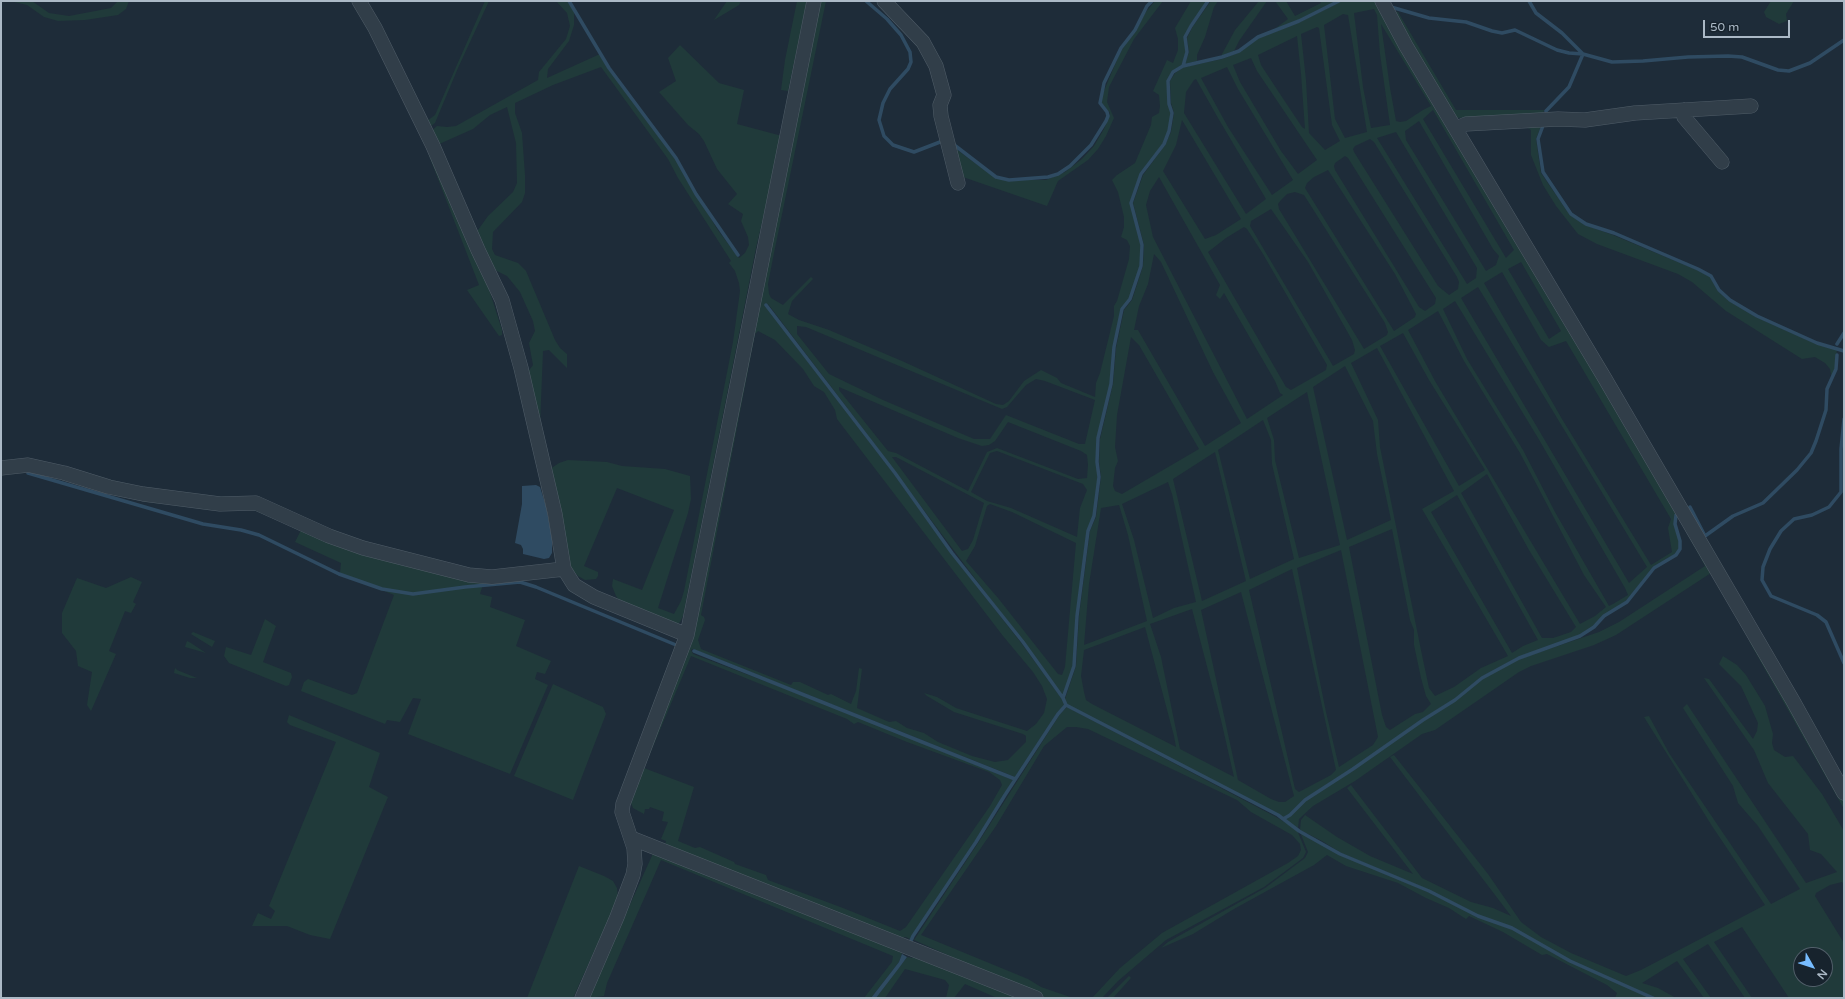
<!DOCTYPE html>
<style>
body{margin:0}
#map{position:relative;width:1845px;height:999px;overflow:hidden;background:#1e2c39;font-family:"Varela Round",sans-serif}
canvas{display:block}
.frame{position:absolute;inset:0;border:2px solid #abb9c6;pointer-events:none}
.north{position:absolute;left:1793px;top:947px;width:40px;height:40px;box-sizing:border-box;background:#17232d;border:1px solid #525f6a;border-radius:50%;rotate:129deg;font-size:11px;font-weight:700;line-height:16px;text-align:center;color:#abb9c6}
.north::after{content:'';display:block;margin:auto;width:14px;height:18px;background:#77bcff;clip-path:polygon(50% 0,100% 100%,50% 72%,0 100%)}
.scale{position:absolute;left:1703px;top:20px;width:87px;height:18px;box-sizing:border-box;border:2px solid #abb9c6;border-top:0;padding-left:5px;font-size:12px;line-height:14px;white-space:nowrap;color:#abb9c6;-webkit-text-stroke:3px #17232d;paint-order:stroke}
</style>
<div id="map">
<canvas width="1845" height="999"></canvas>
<div class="frame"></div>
<div class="north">N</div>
<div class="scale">50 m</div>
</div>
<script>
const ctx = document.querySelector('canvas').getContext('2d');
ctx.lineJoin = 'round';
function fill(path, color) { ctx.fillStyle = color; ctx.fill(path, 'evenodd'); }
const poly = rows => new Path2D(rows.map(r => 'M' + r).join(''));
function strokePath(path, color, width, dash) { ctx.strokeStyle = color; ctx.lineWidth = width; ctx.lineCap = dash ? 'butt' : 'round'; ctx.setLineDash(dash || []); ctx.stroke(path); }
const green = poly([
 [10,1,32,1,49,13,69,16,111,8,118,1,129,1,126,9,118,15,85,20,58,21,44,17,27,5],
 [485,1,489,1,458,68,435,123,427,129,427,121,435,115],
 [556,1,567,1,570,5,574,10,574,25,569,41,548,69,547,78,600,54,608,69,632,98,676,159,717,229,739,258,745,253,749,245,748,237,741,221,743,214,728,204,737,194,717,169,704,141,699,134,688,125,659,92,676,81,668,58,680,45,719,83,744,90,737,124,782,136,756,248,683,616,680,622,677,624,620,601,616,596,612,586,613,579,642,590,674,510,617,488,584,566,598,572,598,576,596,579,585,580,578,576,570,567,550,469,559,463,568,460,607,462,622,466,665,469,690,476,691,499,688,513,658,608,674,614,681,601,684,591,733,342,740,291,739,283,735,271,729,263,731,261,678,178,668,159,601,67,553,85,515,103,515,113,522,133,525,175,525,193,522,202,493,232,492,249,495,255,518,263,526,271,555,340,560,348,567,354,567,368,549,350,543,351,540,426,527,373,533,365,529,343,535,331,533,321,520,292,507,276,491,268,478,240,478,230,488,216,513,192,517,183,516,143,507,107,490,115,473,129,437,145,430,132,437,126,447,127,456,126,538,80,539,72,566,39,570,26,567,13],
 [727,1,741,1,739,5,714,20],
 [797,1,807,1,788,91,781,90,785,60],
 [819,1,826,1,773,258,768,284,769,294,771,298,783,305,811,277,813,279,792,301,788,314,799,320,829,330,902,361,996,404,1003,405,1009,401,1024,381,1041,370,1057,378,1061,383,1095,397,1096,383,1100,373,1114,316,1114,306,1117,301,1129,259,1130,246,1127,240,1121,237,1124,227,1124,217,1118,192,1112,180,1117,175,1135,163,1151,125,1152,117,1159,113,1160,106,1159,95,1153,91,1167,60,1173,63,1178,50,1178,39,1175,28,1191,1,1208,1,1190,25,1185,37,1186,52,1182,65,1173,71,1167,80,1169,104,1171,113,1168,131,1163,144,1140,173,1130,203,1136,219,1141,245,1141,265,1129,299,1122,309,1113,347,1111,384,1097,438,1096,462,1098,477,1093,516,1087,531,1076,616,1073,666,1063,696,851,413,768,304,765,304,766,306,800,351,894,474,951,553,1022,644,1062,699,1064,705,1057,713,1015,777,693,649,691,650,693,654,841,710,1013,780,975,841,910,939,906,937,901,938,665,845,666,841,661,839,668,822,662,821,664,812,650,807,649,809,645,809,644,814,633,808,629,798,686,649],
 [797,326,806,327,1002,409,1007,407,1026,385,1036,379,1045,381,1095,400,1085,444,1079,444,1006,415,990,439,974,439,883,400,829,374,797,334],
 [758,331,775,340,803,369,814,386,824,392,835,410,837,419,1003,636,1033,672,1042,686,1047,699,1044,713,1036,724,1027,731,956,708,937,697,924,693,927,696,954,712,1023,734,1026,736,1026,742,1008,760,995,762,972,756,938,742,924,733,907,728,896,721,889,722,857,708,862,669,859,668,856,691,851,704,831,694,828,695,800,682,793,682,791,685,701,649,698,640,705,620,704,617,701,615,755,334],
 [839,387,958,438,982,446,989,445,995,441,1008,422,1081,451,1087,455,1088,465,1087,478,1078,479,997,448,987,452,968,491,896,453,888,451,839,390],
 [997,451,1083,484,1087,490,1080,508,1077,537,1011,508,987,501,971,492,990,453],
 [892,457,896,457,984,503,973,540,968,549,962,551],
 [990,504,1012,512,1076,543,1065,667,1062,675,1058,674,998,598,966,561,975,546,987,506],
 [691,656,847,719,854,724,858,722,907,742,989,772,1000,780,1002,785,990,806,906,927,900,931,843,908,768,880,766,875,735,864,734,862,700,847,695,848,678,841,694,787,644,768],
 [1155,1,1163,1,1134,39,1109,87,1107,102,1114,118,1106,136,1098,149,1088,160,1058,181,1047,206,960,176,952,146,979,166,1002,180,1046,180,1065,172,1082,159,1094,146,1104,129,1110,113,1101,103,1101,98,1119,55,1129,38,1136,31,1145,13],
 [1211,1,1218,1,1214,7,1205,37,1197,55,1197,61,1185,64,1189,52,1187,38,1193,26],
 [1259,1,1267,1,1239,41,1234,51,1221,56,1235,30],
 [1275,1,1286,1,1295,16,1321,3,1320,1,1336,1,1299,20,1272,31,1288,19],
 [1342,1,1378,1,1714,571,1616,635,1594,645,1531,666,1519,672,1435,730,1422,734,1355,781,1313,806,1299,819,1298,828,1284,819,1305,800,1353,769,1423,720,1456,700,1482,678,1519,659,1599,632,1619,622,1705,566,1677,515,1675,515,1674,524,1679,541,1679,548,1675,554,1653,567,1626,601,1604,615,1593,626,1579,635,1561,643,1518,657,1481,677,1455,699,1422,719,1353,768,1304,799,1289,814,1283,817,1066,704,1065,699,1076,666,1079,616,1090,531,1096,517,1101,477,1099,462,1100,439,1113,384,1116,348,1124,310,1132,300,1143,266,1144,245,1133,203,1143,175,1165,145,1171,132,1174,113,1171,103,1170,81,1175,73,1184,67,1222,59,1240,52,1259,38,1300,22],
 [1374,9,1377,15,1380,54,1390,125,1371,128,1363,87,1354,13],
 [1343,14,1348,15,1367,132,1345,138,1335,119,1324,25],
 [1381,24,1431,106,1423,110,1406,121,1400,122,1396,121,1390,88],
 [1317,27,1319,28,1332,125,1340,141,1325,150,1309,133,1306,80,1301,34],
 [1297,36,1301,74,1305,129,1302,127,1282,97,1261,65,1258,55],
 [1251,58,1257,71,1317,160,1298,174,1281,151,1240,82,1233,65],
 [1227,67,1238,89,1293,180,1272,195,1228,127,1201,78],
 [1196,79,1218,118,1266,199,1246,214,1184,113,1186,92,1194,80],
 [1433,110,1514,250,1506,258,1423,119],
 [1182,120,1241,219,1216,235,1205,239,1163,171,1176,145],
 [1419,121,1493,249,1499,256,1496,265,1486,271,1406,140,1405,131],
 [1396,132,1477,268,1476,278,1467,284,1377,138],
 [1370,139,1374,142,1457,277,1459,282,1458,289,1449,295,1438,286,1354,152,1353,149,1355,146],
 [1345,156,1348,158,1436,298,1435,304,1425,311,1419,307,1335,170,1334,166,1335,163],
 [1328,170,1395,274,1416,314,1415,317,1394,331,1305,188,1307,183,1314,177],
 [1159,177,1220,285,1216,295,1220,299,1224,293,1275,381,1280,393,1283,395,1247,419,1153,237,1146,205,1150,191],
 [1295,192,1304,195,1385,323,1388,332,1387,335,1364,349,1279,209,1278,204,1281,200,1287,194],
 [1271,209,1308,262,1352,340,1355,350,1354,354,1333,366,1250,226,1251,221],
 [1244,227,1247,229,1263,254,1327,365,1326,370,1291,390,1286,387,1208,252,1226,238],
 [1154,254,1161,262,1213,372,1241,423,1205,446,1138,330,1134,330,1139,306,1148,284],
 [1521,262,1561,331,1549,339,1508,269],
 [1502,272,1541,340,1549,347,1566,341,1671,519,1668,528,1672,552,1651,565,1562,419,1484,283],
 [1478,287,1647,567,1629,583,1461,298],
 [1455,301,1538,438,1625,588,1628,595,1613,604,1609,606,1555,512,1523,450,1467,359,1443,309],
 [1438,311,1464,361,1520,453,1584,575,1606,607,1595,616,1580,624,1435,381,1408,330],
 [1403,333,1429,380,1485,470,1459,486,1380,346],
 [1131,337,1139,345,1199,449,1122,494,1115,491,1113,486,1115,468,1118,461,1115,447,1117,415],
 [1377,348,1454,491,1422,509,1508,656,1481,668,1454,687,1435,696,1429,688,1422,655,1380,447,1378,420,1351,363],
 [1345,366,1373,421,1377,454,1391,520,1347,540,1313,387],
 [1307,392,1340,545,1299,558,1275,460,1274,440,1267,418],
 [1263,420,1271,440,1272,464,1294,559,1250,579,1218,450],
 [1215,452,1246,581,1202,601,1173,479],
 [1487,474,1529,550,1576,627,1571,632,1553,638,1542,638,1461,493],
 [1168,482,1172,494,1196,602,1174,608,1153,618,1134,540,1122,504],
 [1457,495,1538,640,1523,646,1512,653,1431,512],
 [1119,505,1128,535,1147,621,1084,645,1089,584,1101,508],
 [1392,529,1410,620,1414,630,1414,645,1421,678,1426,696,1431,704,1423,712,1415,714,1390,730,1386,727,1382,715,1349,547],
 [1341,550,1378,737,1373,745,1339,767,1326,712,1297,568],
 [1292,569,1336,770,1331,775,1299,792,1295,789,1249,590],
 [1241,592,1294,796,1285,802,1279,802,1271,799,1238,780,1201,610],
 [1192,609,1221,720,1234,777,1180,749,1161,657,1150,624],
 [1145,627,1174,736,1176,747,1092,704,1086,700,1084,692,1081,676,1084,650],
 [1771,1,1794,1,1786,14,1787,21,1779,24,1766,17,1764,12],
 [1392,11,1398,12,1456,110,1544,110,1543,115,1455,118],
 [1543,121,1536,139,1541,173,1570,215,1585,225,1613,235,1697,270,1710,277,1718,291,1729,301,1756,317,1816,344,1837,349,1835,368,1832,379,1830,369,1825,363,1815,357,1802,359,1726,311,1692,282,1678,274,1597,244,1578,234,1556,206,1543,185,1531,155,1531,130,1520,123],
 [428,153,446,181,487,283,502,330,502,335,499,336,467,290,479,285],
 [302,528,484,581,480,594,492,597,490,607,525,620,516,646,551,661,545,674,537,672,535,679,548,685,510,774,408,734,421,699,413,698,400,722,387,720,385,724,301,691,304,682,308,679,352,695,357,693,394,595,340,573,341,563,295,542],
 [131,577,142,582,133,602,136,604,131,613,125,611,109,651,116,654,91,711,87,705,92,672,78,666,76,651,62,633,62,613,77,578,106,588],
 [265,619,276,626,263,662,291,673,292,677,289,685,286,686,229,663,224,656,226,647,251,655],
 [193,632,215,641,212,647,191,634],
 [1752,636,1844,798,1844,809,1749,641],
 [187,641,191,643,206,653,185,647],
 [1723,656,1737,665,1746,675,1765,706,1773,734,1772,743,1774,750,1785,757,1793,756,1822,794,1844,831,1844,885,1842,882,1830,885,1816,893,1815,896,1844,943,1844,998,1789,998,1742,927,1714,942,1752,998,1745,998,1708,944,1683,959,1711,998,1704,998,1677,961,1642,983,1658,988,1676,998,1655,998,1571,961,1512,927,1478,915,1429,890,1341,853,1322,841,1300,830,1301,820,1305,815,1337,837,1370,856,1413,874,1347,788,1351,785,1422,878,1471,902,1493,908,1511,916,1390,757,1394,755,1488,874,1521,922,1541,937,1571,953,1626,976,1641,970,1765,905,1712,826,1644,717,1649,716,1669,753,1771,904,1800,889,1758,826,1738,803,1733,786,1683,708,1687,704,1806,883,1837,872,1821,854,1810,850,1808,834,1768,783,1754,750,1704,678,1709,679,1753,739,1757,731,1758,723,1741,686,1719,664],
 [1801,955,1825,955,1825,979,1801,979],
 [175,668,177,670,197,678,190,678,174,673],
 [553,684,603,707,606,714,573,800,514,776],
 [1067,707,1278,818,1297,830,1306,852,1303,858,1264,887,1166,940,1118,981,1102,998,1092,998,1120,968,1162,933,1288,863,1298,856,1301,850,1300,844,1292,835,1251,812,1237,800,1088,729,1076,727,1067,727,1044,746,996,826,921,935,1028,979,1041,987,1073,998,1044,998,914,940,978,843,1060,714],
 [289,715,380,753,369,787,388,797,330,939,310,935,287,926,252,926,258,913,271,919,275,911,269,906,336,742,290,725,287,722],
 [1300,832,1340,854,1428,892,1478,916,1512,929,1570,962,1651,998,1615,998,1617,993,1607,985,1547,954,1542,955,1503,932,1469,916,1466,919,1449,908,1426,898,1398,883,1346,866,1327,855,1314,865,1234,909,1193,934,1161,948,1168,942,1265,888,1305,858,1308,852],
 [655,849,900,947,902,954,899,962,871,998,864,998,892,962,893,956,661,860,607,983,604,996,588,998],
 [579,866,604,876,613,881,617,888,618,899,573,998,527,998],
 [916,954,1023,998,997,998,965,984,954,998,946,998,949,985,945,980,905,969,885,998,876,998,907,957,912,958],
 [1129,976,1131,978,1113,998,1107,998]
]);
const water = poly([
 [536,485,540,487,546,506,552,537,552,553,549,558,544,559,523,554,523,549,521,545,515,543,522,504,522,486],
 [902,954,907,957,899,968,876,998,871,998,899,962]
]);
const stream = poly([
 [569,1,609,68,676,158,696,194,738,255],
 [866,1,887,19,901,35,910,52,911,62,908,69,890,89,883,103,879,120,884,136,893,145,914,152,940,142],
 [1529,1,1536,13,1562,33,1583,54,1569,87,1546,111],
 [1391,7,1429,18,1466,22,1492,31,1502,33,1515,30,1557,50,1569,53,1583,54,1612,62,1643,61,1688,57,1728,56,1742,57,1778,70,1789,71,1810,63,1844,40],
 [1183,66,1222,57,1239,51,1258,37,1299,21,1339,1],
 [1544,123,1538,139,1543,172,1571,214,1586,224,1614,233,1698,269,1711,276,1719,290,1730,300,1757,316,1817,343,1844,351],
 [953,144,996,177,1009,180,1048,177,1058,174,1070,166,1091,145,1106,121,1108,116,1107,112,1100,103,1104,83,1121,48,1135,30,1147,6,1152,1],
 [766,305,895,473,952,553,1023,642,1063,698,1066,705,1278,815,1299,831,1340,854,1429,891,1478,916,1512,928,1570,961,1653,998],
 [1837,344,1844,333],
 [1844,419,1841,449,1841,492,1829,507,1812,515,1794,519,1781,531,1770,549,1763,567,1762,580,1771,596,1817,615,1826,622,1844,663],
 [28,473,203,524,241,530,259,535,339,574,382,589,413,594,465,587,520,582,536,587,676,645],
 [1690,507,1705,536,1733,516,1763,503,1797,470,1811,453,1816,441,1826,410,1827,389,1836,369,1837,355],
 [694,651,1015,779],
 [1063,698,1074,666,1077,616,1088,531,1094,516,1099,477,1097,462,1098,438,1111,384,1114,347,1122,309,1130,299,1141,266,1142,245,1131,203,1141,174,1164,144,1169,131,1172,113,1169,104,1168,81,1173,72,1183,66,1187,52,1185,37,1191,26,1208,1],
 [1283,819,1290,815,1305,800,1353,769,1423,720,1455,700,1482,678,1519,658,1580,636,1594,627,1604,616,1627,602,1654,568,1676,555,1680,549,1680,541,1675,524,1676,515],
 [909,945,913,936,976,842,1005,795,1058,714,1066,705]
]);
const minor = poly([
 [359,1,375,28,433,146,478,250,502,300,521,368,555,514,564,569,574,585,594,597,687,635],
 [884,1,923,42,936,66,944,95,940,105,941,116,958,183],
 [1382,1,1406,46,1604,377,1793,701,1844,793],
 [1684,110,1684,117,1722,162],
 [1457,128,1466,124,1558,119,1585,120,1635,113,1751,106],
 [1,468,28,465,64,473,109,487,143,494,220,504,256,503,329,536,363,548,469,575,492,577,564,569],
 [631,838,1036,998],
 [582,998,617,917,633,875,635,864,634,848,622,812,623,804,687,635,814,1]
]);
fill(green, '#203a3a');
fill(water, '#2f4b62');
strokePath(stream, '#2f4b62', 3.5);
strokePath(minor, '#4f5c67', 15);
strokePath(minor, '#313e49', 14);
</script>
